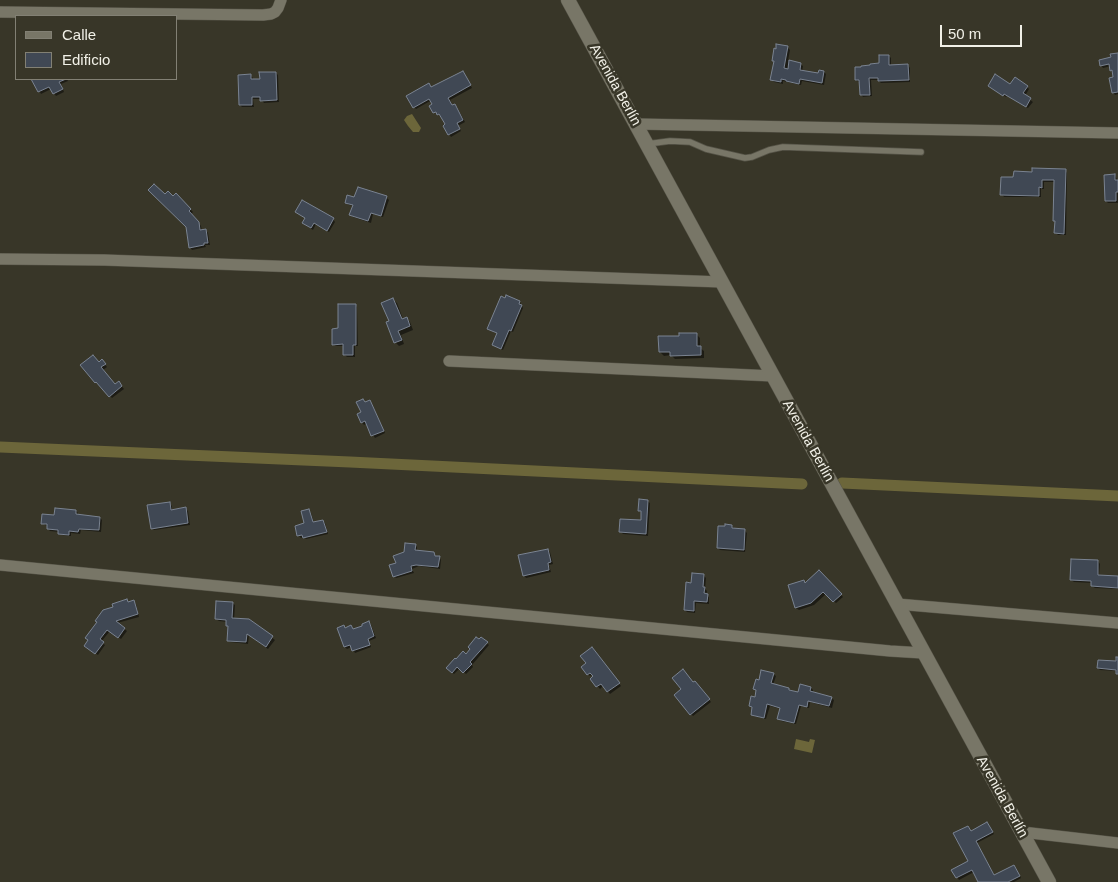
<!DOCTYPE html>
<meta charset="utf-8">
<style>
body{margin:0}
#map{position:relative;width:1118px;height:882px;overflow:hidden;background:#383628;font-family:Helvetica,sans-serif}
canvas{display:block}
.legend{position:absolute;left:15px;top:15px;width:162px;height:65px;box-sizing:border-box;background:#383628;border:1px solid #828074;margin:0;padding:6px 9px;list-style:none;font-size:15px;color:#f1f0e7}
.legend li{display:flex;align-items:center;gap:10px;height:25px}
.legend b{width:25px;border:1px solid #828074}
.scale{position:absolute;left:940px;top:25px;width:82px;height:22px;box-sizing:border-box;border:2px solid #f1f0e7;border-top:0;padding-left:6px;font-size:15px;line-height:18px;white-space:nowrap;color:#f1f0e7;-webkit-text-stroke:4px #383628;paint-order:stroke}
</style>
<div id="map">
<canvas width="1118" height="882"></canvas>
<ul class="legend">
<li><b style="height:6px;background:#787667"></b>Calle</li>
<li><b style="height:14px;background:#404854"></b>Edificio</li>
</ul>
<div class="scale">50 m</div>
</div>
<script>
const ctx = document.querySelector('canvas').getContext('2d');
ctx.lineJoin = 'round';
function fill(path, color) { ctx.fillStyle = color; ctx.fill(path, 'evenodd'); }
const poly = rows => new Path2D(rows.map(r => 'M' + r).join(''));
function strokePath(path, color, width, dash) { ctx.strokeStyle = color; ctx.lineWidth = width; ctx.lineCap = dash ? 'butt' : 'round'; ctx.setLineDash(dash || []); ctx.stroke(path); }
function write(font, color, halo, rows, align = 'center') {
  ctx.font = font + ' Helvetica,sans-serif'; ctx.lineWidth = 5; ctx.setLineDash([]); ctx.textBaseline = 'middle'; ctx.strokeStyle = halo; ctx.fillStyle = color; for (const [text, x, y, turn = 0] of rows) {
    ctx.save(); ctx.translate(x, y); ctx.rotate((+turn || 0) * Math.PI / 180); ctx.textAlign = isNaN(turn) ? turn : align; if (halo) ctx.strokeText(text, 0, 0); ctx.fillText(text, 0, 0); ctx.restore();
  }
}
const water = poly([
 [412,114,421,128,419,132,413,132,408,126,404,120,407,116],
 [796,739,809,742,810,739,815,740,812,753,794,749]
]);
const shadow = poly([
 [787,47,790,50,788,61,800,64,803,66,802,72,819,75,824,72,826,74,824,85,802,81,801,85,783,81,783,84,774,82,772,80],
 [1118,54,1118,94,1115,95,1113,92,1115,78,1111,66,1103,68,1101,65],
 [889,56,891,58,891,66,908,65,910,68,910,82,881,83,878,80,871,80,872,96,863,97,861,94,861,82,859,82,856,80,880,64],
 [276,73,278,75,279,102,264,103,261,99,253,99,254,107,242,107,240,105,251,76,253,78,253,80,261,80],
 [465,75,472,88,450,100,453,106,457,107,465,122,458,126,461,131,451,137,449,134,446,125,441,115,440,116,438,114,437,115,431,106,434,105,432,100,416,109,414,107,431,88],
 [33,79,67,79,68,81,61,84,64,92,56,96,51,89,41,94],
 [1011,85,1027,87,1029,89,1025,96,1033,102,1028,108,1007,95,1006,97,992,88],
 [1065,170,1067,173,1066,235,1058,235,1056,233,1055,182,1044,182,1044,189,1041,189,1041,197,1004,197,1002,194,1015,178,1033,173],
 [1115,176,1118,181,1118,203,1108,203,1106,201],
 [176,195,193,212,191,214,201,226,202,231,206,230,208,233,210,245,205,245,206,247,192,250,190,247,187,227,165,196,173,197],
 [386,197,389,200,383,217,373,214,371,223,353,217,351,215,354,206,349,205,346,203,355,199],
 [306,218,333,219,335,222,329,232,316,224,313,230,306,225],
 [507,297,520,302,523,308,513,332,511,331,503,350,493,345,498,334,489,329],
 [393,300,397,303,403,319,406,318,410,322,413,330,401,335,404,344,399,346,395,342,390,322],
 [355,305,357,307,358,346,355,346,355,357,347,357,344,354,344,346,336,346,333,344,340,329],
 [696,334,700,338,700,348,704,351,704,358,675,359,671,355,664,356,660,352,681,337],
 [102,361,107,367,103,370,115,385,118,382,124,389,112,398,96,382,99,363],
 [370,401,372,404,385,433,375,438,373,435,367,423,364,425,362,422,362,413,366,403],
 [647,501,650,503,648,536,623,534,621,532,642,522,642,513,640,511],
 [169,503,172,506,172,511,186,509,188,511,190,525,154,530,152,528],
 [76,511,78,513,78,516,100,518,102,520,101,532,81,530,80,534,71,533,71,536,62,535,60,532,50,531,48,529,48,526,45,525,43,523,55,516],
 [309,511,311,513,314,523,323,521,325,523,328,534,306,539,304,537,301,538,299,536,296,527,306,524],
 [732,526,734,528,734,530,744,530,747,533,745,552,720,550,718,548],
 [415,545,417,547,417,551,433,553,436,557,439,557,441,560,440,569,419,566,412,569,414,573,396,578,394,576,397,564,405,553],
 [548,550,550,552,553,564,549,565,551,572,526,578,524,575],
 [1098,561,1100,564,1099,576,1118,578,1118,589,1095,588,1092,586,1093,583,1074,582,1071,580],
 [819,571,843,597,836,603,826,594,814,605,799,610,796,608,790,586,806,584],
 [704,576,706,578,705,589,707,591,706,595,709,597,709,604,696,603,695,613,687,612,685,610,692,584],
 [127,600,130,603,133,602,136,604,139,617,117,623,127,631,121,639,110,631,101,642,105,645,98,655,88,648,114,608],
 [232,603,235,605,234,620,249,621,275,640,268,649,249,635,248,644,230,642,228,640,229,627,227,626,228,622,219,621,216,619],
 [369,622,371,625,376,638,369,641,371,647,355,653,352,647,347,649,345,647,344,626,346,629,354,630,364,626],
 [481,638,489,645,472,665,473,667,466,674,460,668,454,674,448,668,466,656],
 [594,651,621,686,610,694,603,686,600,689,592,679,595,677,593,674,590,676,588,674,587,664],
 [1118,658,1118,674,1118,671,1100,670,1098,668,1117,663],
 [773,674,776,676,773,685,789,689,792,692,799,694,801,686,811,688,813,690,813,693,831,698,834,700,832,708,810,702,809,708,801,706,796,724,781,721,779,718,781,709,770,706,766,719,754,716,752,714,753,709,750,706,755,698,757,691,755,689,760,682],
 [694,684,697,685,711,702,693,716,691,714],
 [989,826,994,834,977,843,995,876,1016,868,1021,878,1014,882,980,882,974,872,959,880,953,870,970,861,971,832]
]);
const canal = poly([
 [0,447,350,462,802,484],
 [842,483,1118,496]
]);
const building = poly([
 [776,44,788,46,784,68,788,69,789,60,801,63,800,70,818,73,819,70,824,71,822,83,800,79,799,84,786,81,786,80,781,79,781,82,770,80,774,61,772,61,774,48,776,49,776,44],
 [1118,53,1118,92,1112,93,1109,78,1113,77,1112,70,1110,71,1109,64,1100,66,1099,60,1111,57,1110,54,1118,53],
 [879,55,889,55,889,65,908,64,909,80,878,81,878,78,869,78,870,95,860,95,859,80,855,80,855,67,861,67,861,66,870,65,870,64,879,63,879,55],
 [463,71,471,85,448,98,452,105,455,104,463,120,457,123,460,129,448,135,443,126,445,124,439,114,437,115,436,112,433,113,429,106,432,104,429,99,413,108,406,96,429,83,431,87,463,71],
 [259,72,276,72,277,100,260,101,260,97,252,97,252,105,239,105,238,75,251,74,251,79,260,79,259,72],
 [995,74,1010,84,1015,77,1028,86,1023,93,1031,98,1026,107,1004,94,1003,96,988,86,995,74],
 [31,79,66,79,59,82,63,89,53,94,49,87,38,92,31,79],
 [1032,168,1066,169,1064,234,1054,233,1055,221,1053,221,1054,180,1042,180,1042,188,1039,187,1039,196,1000,195,1001,177,1013,177,1014,171,1032,172,1032,168],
 [1115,174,1115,180,1118,180,1118,192,1116,192,1116,201,1105,201,1104,175,1115,174],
 [154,184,165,194,168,191,173,196,176,193,191,209,189,211,199,222,200,230,206,229,208,243,204,243,204,245,189,248,186,227,148,190,154,184],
 [358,187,387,196,381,216,371,213,368,221,349,215,353,205,345,203,347,195,354,197,358,187],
 [302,200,334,218,327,231,314,223,311,228,302,223,305,218,295,212,302,200],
 [506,295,520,301,519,304,522,305,511,331,509,330,501,349,492,345,497,333,487,329,501,296,505,298,506,295],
 [393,298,402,319,407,317,410,326,398,331,402,340,394,343,386,322,389,321,381,303,393,298],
 [338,304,356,304,356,345,353,345,353,355,343,355,343,344,332,345,332,329,338,328,338,304],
 [679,333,697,333,697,346,701,346,701,355,670,356,670,352,659,352,658,336,679,336,679,333],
 [93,355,99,362,102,359,106,364,101,367,115,384,119,381,122,386,109,397,96,382,95,383,80,365,93,355],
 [363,399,365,402,370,400,384,431,371,436,365,421,361,423,357,414,361,412,356,402,363,399],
 [639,499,648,500,646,534,619,532,620,519,641,520,641,511,638,511,639,499],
 [170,502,171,510,186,507,188,523,151,529,147,505,170,502],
 [55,508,76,510,76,514,100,517,99,530,79,529,78,532,69,531,69,535,58,534,58,530,47,529,47,524,41,524,42,514,54,515,55,508],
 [309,509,313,522,323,520,327,532,303,538,302,535,297,536,295,526,304,523,301,511,309,509],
 [725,524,732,525,732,528,745,529,744,550,717,548,718,526,725,526,725,524],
 [405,543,416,544,415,550,434,552,435,556,440,556,438,567,416,565,411,566,412,571,393,577,389,565,396,563,393,556,404,552,405,543],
 [548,549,551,562,548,563,549,570,523,576,518,555,548,549],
 [1071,559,1098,560,1098,575,1118,576,1118,588,1091,586,1091,581,1070,580,1071,559],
 [819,570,842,594,833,602,823,592,811,603,795,608,788,585,804,580,805,583,819,570],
 [692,573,704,574,703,587,705,587,704,593,708,594,707,602,694,601,694,611,684,610,686,582,691,583,692,573],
 [127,599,128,602,134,600,138,614,116,621,125,628,118,638,107,630,100,639,104,642,95,654,84,646,88,640,85,638,97,622,95,621,103,610,113,607,112,604,127,599],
 [216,601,233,602,232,618,249,619,273,636,266,647,247,634,246,642,227,641,228,626,226,626,226,620,215,619,216,601],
 [369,621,374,636,368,639,370,645,352,651,350,645,344,647,337,628,344,625,345,628,351,625,353,629,362,626,362,624,369,621],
 [476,637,479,639,481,637,488,642,470,662,472,664,463,673,457,667,452,673,446,668,455,658,456,659,463,651,466,654,470,649,468,647,476,637],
 [592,647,620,683,607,692,601,684,596,687,590,679,593,676,590,673,587,675,581,667,586,663,580,656,592,647],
 [1116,657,1118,657,1118,674,1116,674,1116,670,1097,668,1098,660,1116,661,1116,657],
 [683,669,693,682,695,681,710,699,690,715,674,695,681,689,672,678,683,669],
 [761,670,774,673,771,683,789,688,789,690,798,692,800,684,811,687,810,691,832,697,829,706,808,701,807,707,799,705,794,723,777,719,780,708,767,704,764,718,751,715,752,707,749,706,751,696,755,697,756,690,753,689,756,679,759,680,761,670],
 [987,822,993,832,976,841,994,875,1014,865,1020,876,1008,882,978,882,972,870,956,878,951,870,968,861,953,833,968,826,971,831,987,822]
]);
const service = poly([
 [647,144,670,141,690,142,706,149,745,158,752,157,769,150,783,147,921,152]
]);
const minor = poly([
 [0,12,263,15,271,14,275,12,278,8,281,0],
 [636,124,1118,133],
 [0,259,104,260,722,282],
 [449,361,773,376],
 [0,565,890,651,923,653],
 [897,604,1118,623],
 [1022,832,1118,843]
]);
const tertiary = poly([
 [568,0,1049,882]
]);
const streetNames = [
 ["Avenida Berlín",615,85,61],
 ["Avenida Berlín",808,441,61],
 ["Avenida Berlín",1002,797,61]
];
fill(water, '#6c663a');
fill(shadow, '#0007');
strokePath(canal, '#6c663a', 11);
fill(building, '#404854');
strokePath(building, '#7a8391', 1);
strokePath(service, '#565448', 7);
strokePath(minor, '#565448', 12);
strokePath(tertiary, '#565448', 15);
strokePath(service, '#787667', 5.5);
strokePath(minor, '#787667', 11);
strokePath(tertiary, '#787667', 14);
write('14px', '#f1f0e7', '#383628', streetNames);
</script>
